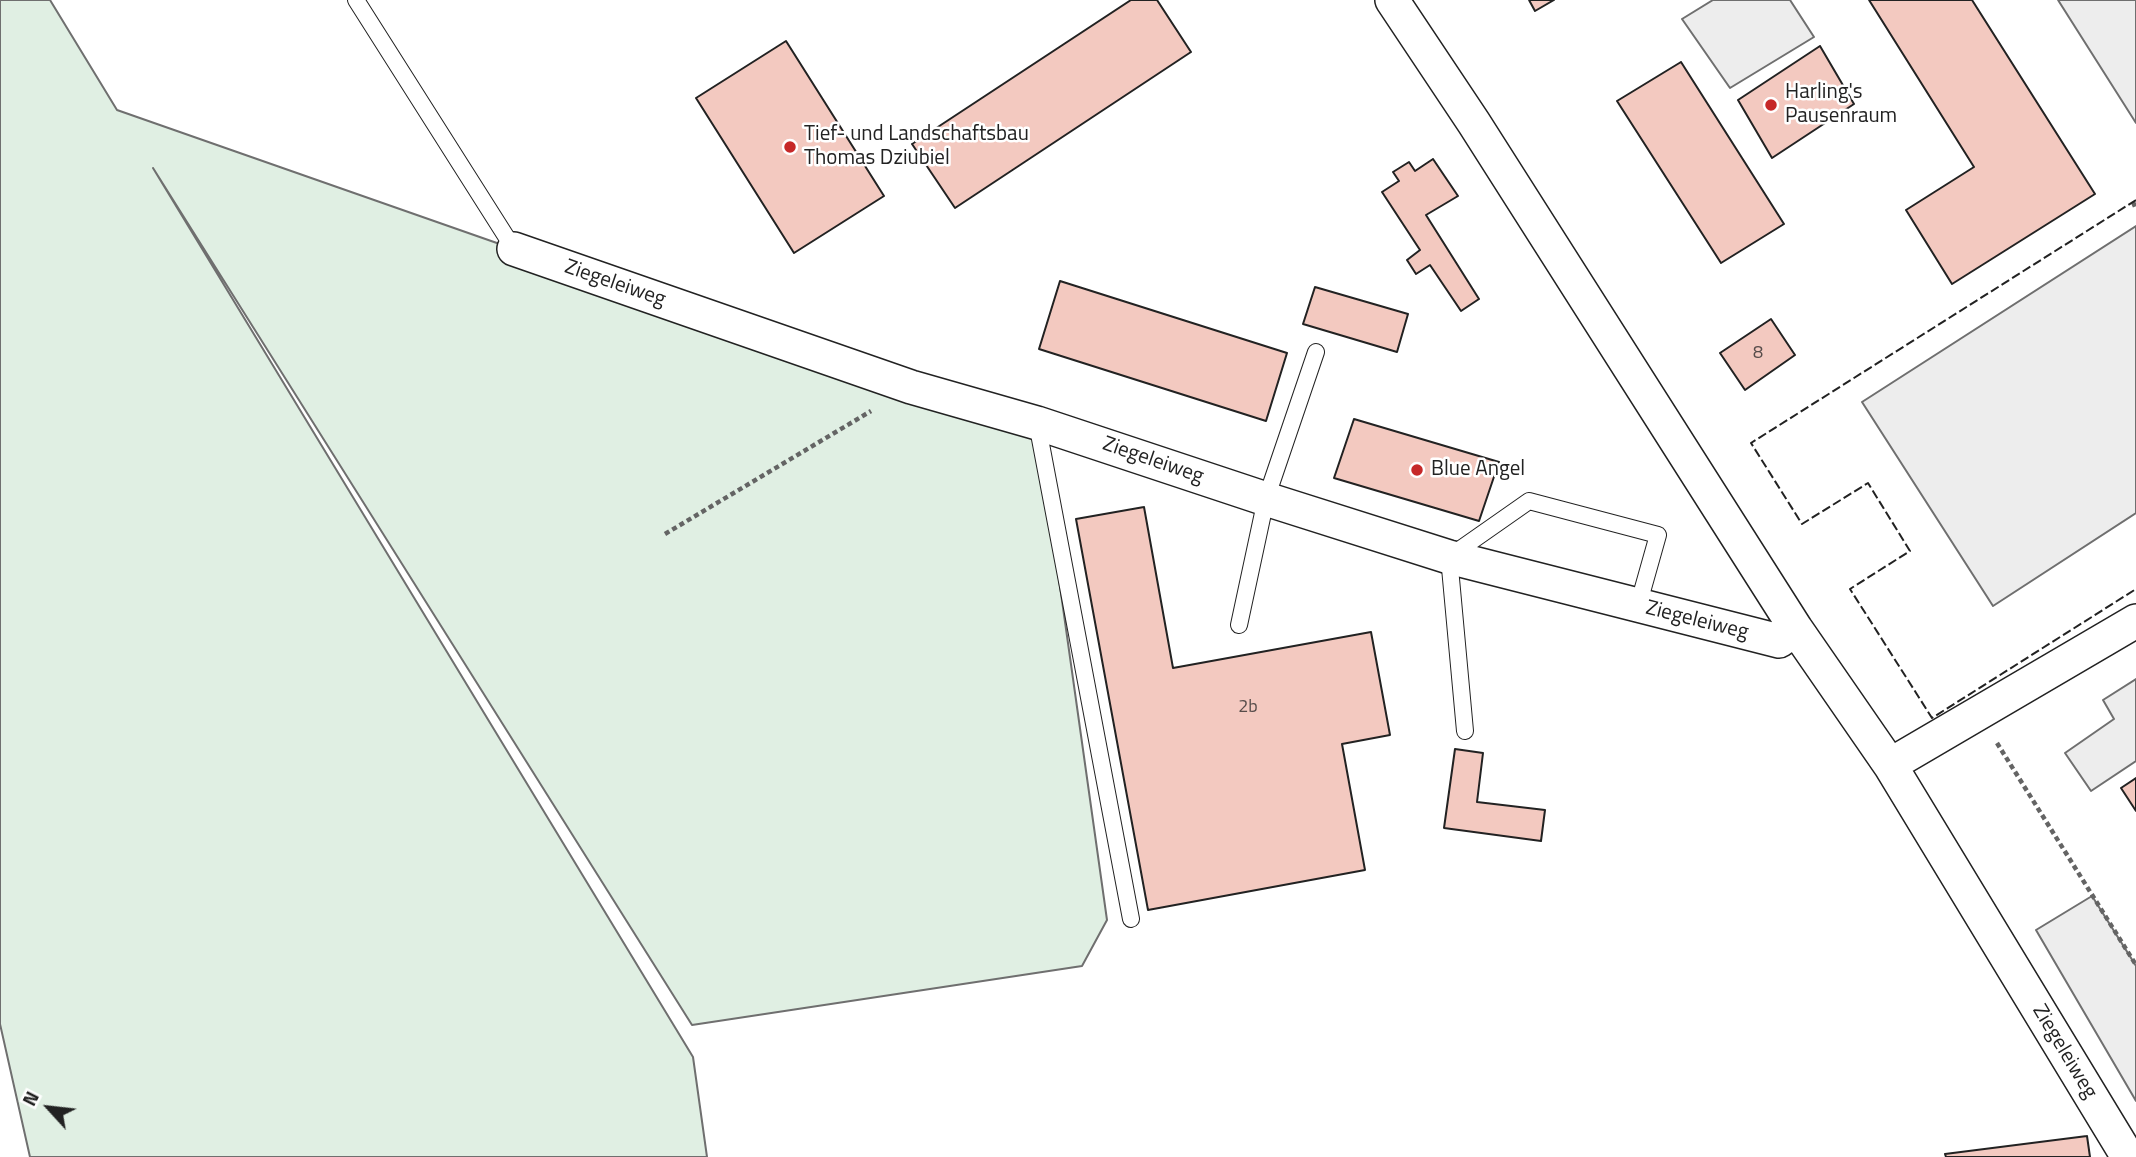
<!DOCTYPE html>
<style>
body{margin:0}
#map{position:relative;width:2136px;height:1157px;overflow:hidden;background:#fff;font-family:"Titillium Web",sans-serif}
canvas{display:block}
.north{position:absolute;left:14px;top:1073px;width:70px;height:70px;-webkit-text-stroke:5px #fff;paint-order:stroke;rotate:297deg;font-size:19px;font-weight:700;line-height:28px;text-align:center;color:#222}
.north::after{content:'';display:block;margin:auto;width:24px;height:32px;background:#222;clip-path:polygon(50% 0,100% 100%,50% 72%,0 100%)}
</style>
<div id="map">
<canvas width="2136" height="1157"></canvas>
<div class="north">N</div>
</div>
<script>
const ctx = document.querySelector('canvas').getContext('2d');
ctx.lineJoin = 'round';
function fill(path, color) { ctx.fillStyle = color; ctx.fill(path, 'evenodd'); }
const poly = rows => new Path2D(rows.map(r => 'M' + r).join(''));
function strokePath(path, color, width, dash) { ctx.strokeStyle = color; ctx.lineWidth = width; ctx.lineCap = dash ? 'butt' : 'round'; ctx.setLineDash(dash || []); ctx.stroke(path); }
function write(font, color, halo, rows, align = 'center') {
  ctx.font = font + ' "Titillium Web",sans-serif'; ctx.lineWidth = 5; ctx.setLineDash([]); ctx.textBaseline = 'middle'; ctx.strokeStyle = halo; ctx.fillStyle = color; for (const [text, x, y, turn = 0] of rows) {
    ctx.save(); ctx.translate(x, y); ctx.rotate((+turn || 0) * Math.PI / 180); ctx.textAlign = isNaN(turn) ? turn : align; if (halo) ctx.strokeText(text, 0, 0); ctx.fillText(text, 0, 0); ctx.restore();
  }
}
const green = poly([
 [0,0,50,0,117,110,514,249,1037,423,1107,920,1082,966,692,1025,153,168,693,1057,707,1157,30,1157,0,1024,0,0]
]);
const parking = poly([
 [1713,0,1790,0,1814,37,1730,88,1682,19,1713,0],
 [2058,0,2136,0,2136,123,2058,0],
 [2136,226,2136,513,1993,606,1862,402,2136,226],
 [2136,679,2136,761,2091,791,2065,753,2114,719,2103,700,2136,679],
 [2092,896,2136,966,2136,1101,2036,930,2092,896]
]);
const building = poly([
 [1131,0,1157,0,1191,52,955,208,912,144,1131,0],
 [1529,0,1554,0,1535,11,1529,0],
 [1869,0,1972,0,2095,194,1952,284,1906,210,1974,167,1869,0],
 [786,41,884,196,794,253,696,98,786,41],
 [1820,46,1854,104,1772,158,1738,100,1820,46],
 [1681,62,1784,224,1721,263,1617,101,1681,62],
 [1433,159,1458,196,1426,215,1479,299,1461,311,1430,265,1416,274,1407,260,1420,250,1382,192,1399,181,1393,172,1409,162,1415,171,1433,159],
 [1060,281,1287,353,1266,421,1039,349,1060,281],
 [1315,287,1408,314,1397,352,1303,324,1315,287],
 [1771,319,1795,355,1745,390,1720,353,1771,319],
 [1354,419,1499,462,1479,521,1334,478,1354,419],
 [1144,507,1173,668,1371,632,1390,735,1342,744,1365,870,1148,910,1076,519,1144,507],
 [1455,749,1483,753,1477,802,1545,810,1541,841,1444,828,1455,749],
 [2136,778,2136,811,2121,788,2136,778],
 [2087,1136,2090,1157,1946,1157,1945,1154,2087,1136]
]);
const path = poly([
 [2133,202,2136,209],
 [665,534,871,411],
 [1997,743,2136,965]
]);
const service = poly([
 [356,0,514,249],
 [1037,423,1131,919],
 [1239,625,1266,499,1316,352],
 [1465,731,1449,557,1529,501,1658,535,1638,606]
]);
const minor = poly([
 [1392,0,1474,123,1796,629,1890,765,2128,1157],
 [514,249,911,387,1037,423,1266,499,1449,557,1779,641,1796,629],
 [1890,765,2136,621]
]);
const fence = poly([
 [2136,200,1751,443,1802,524,1868,483,1910,551,1850,589,1932,718,2136,589]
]);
const markers = [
 [1771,105,7,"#c62828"],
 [790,147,7,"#c62828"],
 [1417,470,7,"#c62828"]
];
const numberNames = [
 ["8",1758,354],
 ["2b",1248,708]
];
const poiNames = [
 ["Harling's",1785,93],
 ["Pausenraum",1785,117],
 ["Tief- und Landschaftsbau",804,135],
 ["Thomas Dziubiel",804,159],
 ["Blue Angel",1431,470]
];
const streetNames = [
 ["Ziegeleiweg",615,284,19],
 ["Ziegeleiweg",1153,461,19],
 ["Ziegeleiweg",1697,621,14],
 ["Ziegeleiweg",2064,1052,59]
];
fill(green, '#e0efe3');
strokePath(green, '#6f6f6f', 2);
fill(parking, '#ededed');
strokePath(parking, '#6f6f6f', 2);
fill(building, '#f3c9c0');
strokePath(building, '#222', 2);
strokePath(service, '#222', 18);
strokePath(minor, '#222', 36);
strokePath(path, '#646464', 4.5, [5, 3.5]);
strokePath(service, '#fff', 16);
strokePath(minor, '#fff', 33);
strokePath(fence, '#222', 2, [9, 3.5]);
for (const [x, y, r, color] of markers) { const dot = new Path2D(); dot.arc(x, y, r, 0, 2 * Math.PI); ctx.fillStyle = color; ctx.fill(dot); strokePath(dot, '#fff', 2.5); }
write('18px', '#564c4a', null, numberNames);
write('21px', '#222', '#fff', poiNames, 'left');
write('21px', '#222', '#fff', streetNames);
</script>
